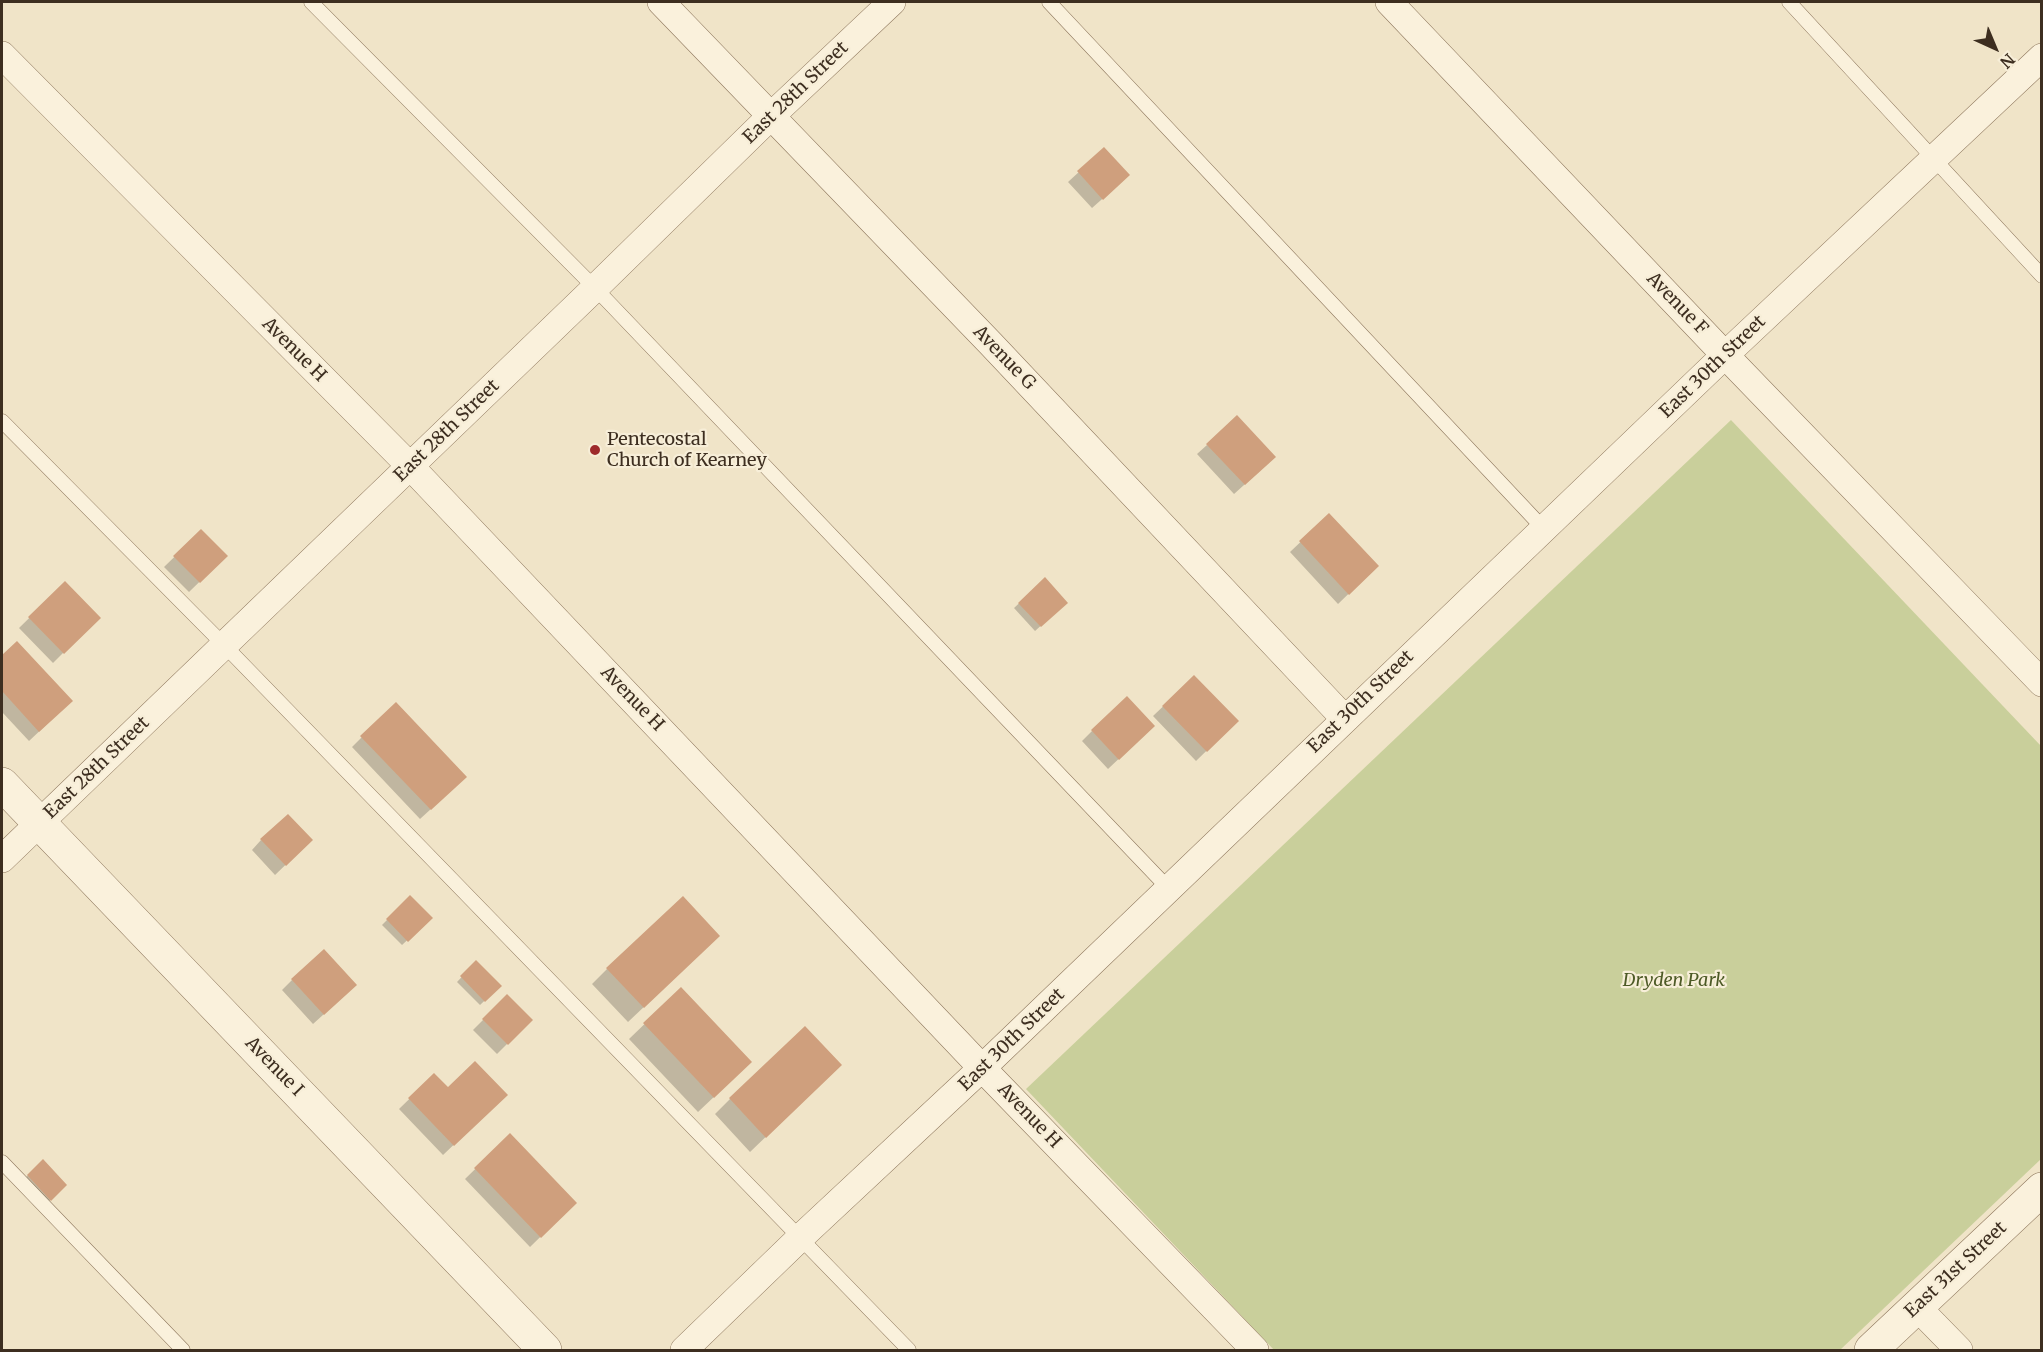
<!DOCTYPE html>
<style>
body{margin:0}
#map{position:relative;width:2043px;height:1352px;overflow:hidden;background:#f0e4c8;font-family:Merriweather,serif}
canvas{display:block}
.frame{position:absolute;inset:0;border:3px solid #3d2e20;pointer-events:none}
.north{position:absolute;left:1965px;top:18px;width:60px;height:60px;-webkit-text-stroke:4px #f7eed8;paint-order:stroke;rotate:136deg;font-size:16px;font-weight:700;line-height:24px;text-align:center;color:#3d2e20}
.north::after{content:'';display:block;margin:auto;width:21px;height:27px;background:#3d2e20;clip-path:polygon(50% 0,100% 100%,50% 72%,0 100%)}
</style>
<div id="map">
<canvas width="2043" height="1352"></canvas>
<div class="frame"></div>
<div class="north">N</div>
</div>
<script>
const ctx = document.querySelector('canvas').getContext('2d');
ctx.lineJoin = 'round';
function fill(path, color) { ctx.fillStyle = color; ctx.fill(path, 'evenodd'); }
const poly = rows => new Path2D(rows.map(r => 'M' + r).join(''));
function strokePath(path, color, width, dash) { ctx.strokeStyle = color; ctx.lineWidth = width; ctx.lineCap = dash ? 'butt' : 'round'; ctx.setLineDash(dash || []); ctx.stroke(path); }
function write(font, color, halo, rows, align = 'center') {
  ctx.font = font + ' Merriweather,serif'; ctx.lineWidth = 4.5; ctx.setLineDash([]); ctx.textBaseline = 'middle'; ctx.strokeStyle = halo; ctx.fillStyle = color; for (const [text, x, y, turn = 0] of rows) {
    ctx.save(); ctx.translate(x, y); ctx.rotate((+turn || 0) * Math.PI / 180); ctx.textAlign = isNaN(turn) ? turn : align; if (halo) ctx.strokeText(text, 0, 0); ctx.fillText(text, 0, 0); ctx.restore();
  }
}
const green = poly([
 [1731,420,2041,746,2041,1159,1840,1350,1274,1350,1026,1089]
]);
const shadow = poly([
 [1104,149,1118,185,1092,208,1068,182],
 [1207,445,1264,467,1234,494,1197,454],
 [1329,515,1367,576,1338,604,1290,552],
 [201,531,226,556,189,592,164,567],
 [1045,579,1066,603,1035,631,1014,608],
 [65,583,98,618,53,663,19,628],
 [17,643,61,711,29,741,2,712,2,657],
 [1194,677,1237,721,1196,761,1153,716],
 [1092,731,1143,736,1108,769,1082,741],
 [362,737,455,787,420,819,352,747],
 [261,840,301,850,275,875,252,850],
 [410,897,431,918,402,945,382,925],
 [703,951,628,1022,592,984,607,969],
 [476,962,500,986,480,1005,457,982],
 [292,980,345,995,313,1024,282,990],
 [681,989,735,1077,698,1112,629,1039],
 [507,996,531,1020,497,1054,473,1030],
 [434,1075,448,1089,506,1095,443,1155,399,1109],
 [825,1080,750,1152,715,1114,730,1099],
 [510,1135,575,1203,530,1247,465,1179],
 [43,1161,65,1185,46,1204,23,1180]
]);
const building = poly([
 [1104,147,1130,175,1103,200,1077,171],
 [1237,415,1276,457,1245,485,1206,444],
 [1329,513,1379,566,1349,595,1299,541],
 [201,529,228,556,200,583,173,556],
 [1045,577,1068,603,1041,627,1018,603],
 [65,581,101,618,64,654,28,617],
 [17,641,73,701,39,732,2,691,2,655],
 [1194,675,1239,721,1207,752,1162,706],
 [1127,696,1155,726,1119,760,1091,730],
 [396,702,467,777,431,810,360,736],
 [288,814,313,840,286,866,260,839],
 [410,895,433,918,408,942,386,919],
 [683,896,720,936,644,1008,606,968],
 [324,949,357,985,324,1015,291,979],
 [476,960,502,986,485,1002,460,976],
 [681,987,752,1062,714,1098,643,1023],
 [507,994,533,1020,508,1045,482,1019],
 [805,1026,842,1065,766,1138,729,1098],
 [475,1061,508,1095,454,1146,408,1098,434,1073,448,1087],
 [510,1133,577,1203,541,1238,474,1168],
 [43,1159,67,1185,51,1201,27,1175]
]);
const service = poly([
 [311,2,595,288,1169,889],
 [1049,2,1543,528],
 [1789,2,2042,276],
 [2,421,224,645,909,1350],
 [2,1162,183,1350]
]);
const minor = poly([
 [661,2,991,344,1344,718],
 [1389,2,1725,355,2042,683],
 [2,55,410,466,982,1068,1255,1350],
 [2,859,595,288,771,116,892,2],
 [1917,1307,1959,1350],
 [684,1350,801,1237,982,1068,1725,355,2042,57]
]);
const tertiary = poly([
 [2,784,545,1350],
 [1871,1350,2042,1189]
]);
const markers = [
 [595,450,6,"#9e2a2b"]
];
const streetNames = [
 ["East 28th Street",796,93,-44],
 ["Avenue F",1677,304,46],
 ["Avenue H",294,350,45],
 ["Avenue G",1004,358,46],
 ["East 30th Street",1713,367,-44],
 ["East 28th Street",447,431,-44],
 ["Avenue H",632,699,46],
 ["East 30th Street",1361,702,-44],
 ["East 28th Street",97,768,-44],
 ["East 30th Street",1012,1040,-44],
 ["Avenue I",274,1067,46],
 ["Avenue H",1029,1116,46],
 ["East 31st Street",1956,1270,-43]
];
const poiNames = [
 ["Pentecostal",607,440],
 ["Church of Kearney",607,461]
];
const parkNames = [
 ["Dryden Park",1674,981]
];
fill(green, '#c9cf9b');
fill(shadow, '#0003');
fill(building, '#cf9f7d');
strokePath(service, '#8d765c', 15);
strokePath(minor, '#8d765c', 28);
strokePath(tertiary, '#8d765c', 34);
strokePath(service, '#faf1dc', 14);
strokePath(minor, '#faf1dc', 27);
strokePath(tertiary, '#faf1dc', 33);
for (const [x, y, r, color] of markers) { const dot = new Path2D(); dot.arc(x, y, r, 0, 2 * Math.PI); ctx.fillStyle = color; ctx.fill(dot); strokePath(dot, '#f7eed8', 2); }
write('18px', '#3d2e20', '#f7eed8', streetNames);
write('18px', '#3d2e20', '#f7eed8', poiNames, 'left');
write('italic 18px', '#4d5a26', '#f7eed8', parkNames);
</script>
